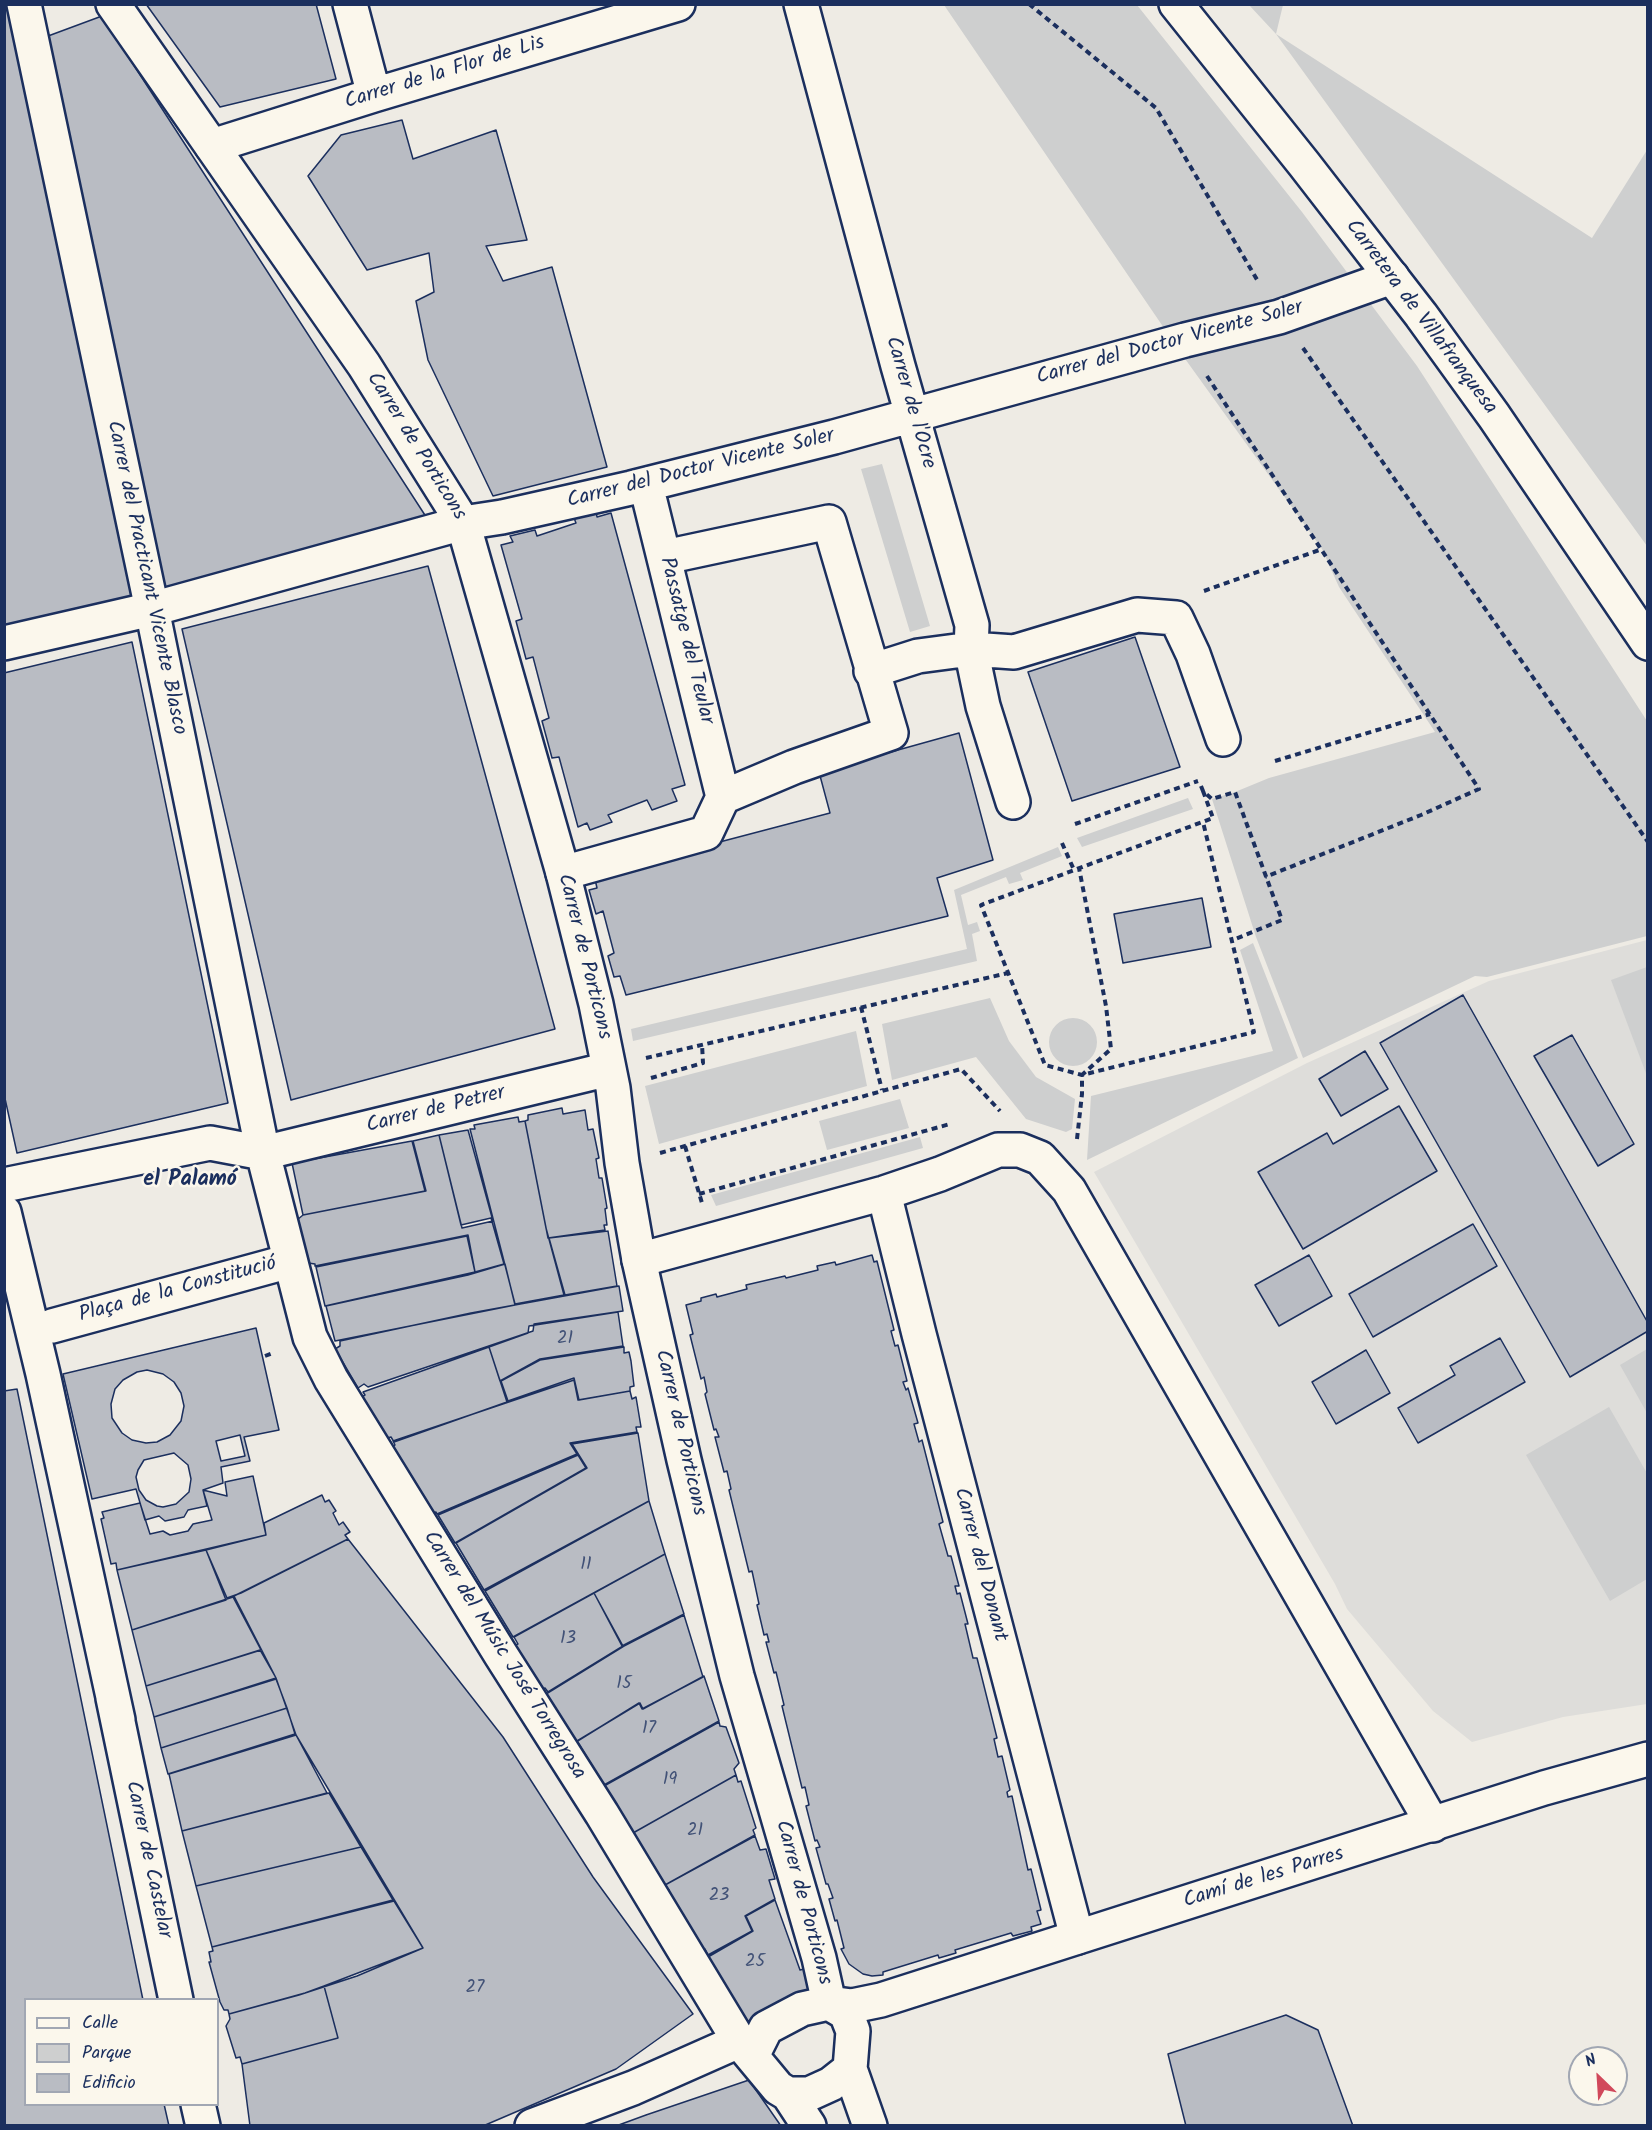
<!DOCTYPE html>
<meta charset="utf-8">
<style>
body{margin:0}
#map{position:relative;width:1652px;height:2130px;overflow:hidden;background:#eeebe4;font-family:Kalam,sans-serif}
canvas{display:block}
.frame{position:absolute;inset:0;border:6px solid #1b2f5e;pointer-events:none}
.legend{position:absolute;left:24px;top:1998px;width:195px;height:108px;box-sizing:border-box;background:#fbf7ec;border:2px solid #a1a7b3;margin:0;padding:8px 10px;list-style:none;font-size:18px;color:#1b2f5e}
.legend li{display:flex;align-items:center;gap:12px;height:30px}
.legend b{width:30px;border:2px solid #a1a7b3}
.north{position:absolute;left:1568px;top:2046px;width:60px;height:60px;box-sizing:border-box;background:#fbf7ec;border:2px solid #a1a7b3;border-radius:50%;rotate:335deg;font-size:16px;font-weight:700;line-height:24px;text-align:center;color:#1b2f5e}
.north::after{content:'';display:block;margin:auto;width:21px;height:27px;background:#d1495b;clip-path:polygon(50% 0,100% 100%,50% 72%,0 100%)}
</style>
<div id="map">
<canvas width="1652" height="2130"></canvas>
<div class="frame"></div>
<ul class="legend">
<li><b style="height:8px;background:#fbf7ec"></b>Calle</li>
<li><b style="height:16px;background:#cecfcf"></b>Parque</li>
<li><b style="height:16px;background:#b9bcc3"></b>Edificio</li>
</ul>
<div class="north">N</div>
</div>
<script>
const ctx = document.querySelector('canvas').getContext('2d');
ctx.lineJoin = 'round';
function fill(path, color) { ctx.fillStyle = color; ctx.fill(path, 'evenodd'); }
const poly = rows => new Path2D(rows.map(r => 'M' + r).join(''));
function strokePath(path, color, width, dash) { ctx.strokeStyle = color; ctx.lineWidth = width; ctx.lineCap = dash ? 'butt' : 'round'; ctx.setLineDash(dash || []); ctx.stroke(path); }
function write(font, color, halo, rows, align = 'center') {
  ctx.font = font + ' Kalam,sans-serif'; ctx.lineWidth = 5; ctx.setLineDash([]); ctx.textBaseline = 'middle'; ctx.strokeStyle = halo; ctx.fillStyle = color; for (const [text, x, y, turn = 0] of rows) {
    ctx.save(); ctx.translate(x, y); ctx.rotate((+turn || 0) * Math.PI / 180); ctx.textAlign = isNaN(turn) ? turn : align; if (halo) ctx.strokeText(text, 0, 0); ctx.fillText(text, 0, 0); ctx.restore();
  }
}
const built = poly([
 [1647,940,1647,1704,1563,1717,1472,1742,1433,1711,1347,1609,1335,1584,1094,1172,1307,1063,1489,981]
]);
const green = poly([
 [944,5,1137,5,1302,212,1417,366,1647,721,1647,936,1487,977,1475,976,1303,1058,1256,937,1212,799,1235,792,1269,778,1435,732,1339,587,1322,549,1183,356],
 [1249,5,1283,5,1276,34,1592,238,1647,150,1647,546,1276,34],
 [882,464,930,626,910,632,861,469],
 [1188,798,1193,809,1082,847,1077,838],
 [1058,847,1062,856,1020,873,1023,880,1009,884,1006,877,961,895,968,925,977,922,980,931,972,934,977,961,633,1041,631,1029,967,949,954,890],
 [1253,943,1298,1058,1087,1160,1091,1096,1273,1051,1240,950],
 [1647,967,1648,967,1647,1076,1611,980],
 [990,998,1009,1041,1036,1077,1075,1099,1072,1129,1066,1132,1026,1119,976,1057,892,1080,882,1024],
 '1049 1042a24 24 0 1 1 48 0a24 24 0 1 1-48 0Z',
 [856,1031,867,1086,659,1144,645,1086],
 [900,1099,909,1128,827,1150,819,1121],
 [920,1137,923,1148,716,1206,711,1195],
 [1647,1349,1647,1413,1620,1365],
 [1609,1407,1648,1475,1647,1579,1610,1601,1526,1455]
]);
const building = poly([
 [4,4,8,4,134,608,4,641,4,4],
 [146,4,316,4,336,79,220,107,146,4],
 [102,16,432,526,159,596,40,39,102,16],
 [402,120,413,159,496,130,527,240,486,246,503,281,552,267,607,467,493,496,428,360,416,301,434,292,429,253,367,270,308,176,341,135,402,120],
 [596,511,597,517,611,513,685,785,672,789,677,801,652,810,647,800,608,815,612,822,590,830,587,823,578,827,559,757,552,758,542,721,549,718,533,657,526,659,516,621,522,619,501,545,513,542,510,536,535,530,537,536,576,523,574,518,596,511],
 [428,566,555,1029,291,1100,182,629,428,566],
 [1135,637,1180,767,1072,801,1028,672,1135,637],
 [132,642,228,1103,17,1153,4,1094,4,673,132,642],
 [959,733,993,860,937,878,948,916,626,995,620,976,614,977,608,956,614,953,603,911,596,914,589,890,597,888,594,875,830,813,819,772,959,733],
 [1202,898,1211,947,1123,963,1114,914,1202,898],
 [1463,995,1648,1323,1648,1331,1570,1377,1380,1043,1463,995],
 [1572,1035,1634,1144,1598,1166,1534,1056,1572,1035],
 [1365,1051,1388,1089,1341,1116,1319,1079,1365,1051],
 [1399,1106,1437,1171,1303,1249,1258,1172,1327,1133,1333,1144,1399,1106],
 [562,1108,563,1114,585,1110,588,1130,593,1129,599,1158,596,1159,599,1178,602,1178,607,1208,605,1209,607,1225,604,1225,605,1230,548,1238,525,1121,528,1120,528,1115,562,1108],
 [518,1117,519,1122,525,1121,546,1228,564,1295,515,1304,470,1129,475,1129,474,1125,518,1117],
 [468,1130,493,1221,462,1228,439,1135,468,1130],
 [439,1135,461,1225,491,1218,504,1264,475,1272,468,1235,315,1266,315,1264,308,1263,297,1220,303,1215,426,1191,413,1141,439,1135],
 [412,1141,425,1191,303,1215,292,1163,412,1141],
 [1473,1224,1497,1266,1373,1337,1349,1294,1473,1224],
 [608,1231,617,1286,565,1295,549,1238,608,1231],
 [467,1236,475,1272,325,1306,316,1267,467,1236],
 [872,1255,874,1262,877,1261,894,1330,891,1331,895,1346,898,1345,907,1381,903,1382,906,1390,908,1388,918,1423,914,1424,919,1442,922,1440,943,1522,939,1524,948,1556,951,1556,959,1586,955,1586,957,1594,960,1593,968,1624,965,1624,973,1658,977,1658,997,1738,994,1739,998,1757,1002,1756,1010,1790,1007,1792,1008,1797,1012,1796,1028,1870,1031,1869,1041,1910,1037,1911,1041,1924,1031,1927,1032,1931,1013,1936,1011,1933,955,1950,956,1953,939,1958,938,1955,883,1972,883,1975,872,1976,863,1974,849,1964,841,1949,844,1948,837,1920,835,1921,829,1899,833,1898,828,1884,826,1884,816,1848,820,1847,817,1840,815,1841,806,1806,809,1805,805,1787,802,1788,782,1706,784,1705,776,1672,774,1673,766,1642,769,1642,767,1634,764,1635,757,1605,759,1604,752,1571,749,1572,729,1490,731,1489,727,1471,724,1472,715,1437,719,1437,716,1429,714,1430,705,1394,707,1392,704,1377,701,1379,690,1335,693,1334,686,1305,701,1301,701,1298,716,1294,717,1297,747,1289,746,1285,785,1276,786,1278,818,1270,817,1266,835,1262,836,1265,872,1255],
 [1309,1255,1332,1296,1279,1326,1255,1285,1309,1255],
 [505,1264,515,1305,335,1341,326,1306,468,1275,505,1264],
 [619,1286,623,1311,534,1324,533,1331,368,1387,364,1384,358,1388,335,1349,340,1346,340,1341,471,1313,619,1286],
 [618,1312,623,1346,540,1359,500,1381,489,1347,528,1333,529,1326,618,1312],
 [256,1328,279,1430,244,1437,250,1461,221,1467,223,1483,203,1490,207,1506,188,1510,184,1517,165,1521,159,1516,145,1520,136,1489,92,1499,63,1374,256,1328],
 [147,1370,163,1374,174,1382,181,1393,184,1406,181,1421,170,1435,157,1442,146,1443,132,1440,122,1433,112,1418,111,1404,115,1389,123,1380,137,1372,147,1370],
 [240,1435,245,1456,221,1461,216,1441,240,1435],
 [174,1453,188,1465,191,1479,189,1492,176,1504,163,1507,157,1506,146,1500,139,1490,136,1477,138,1470,144,1460,174,1453],
 [1500,1338,1525,1382,1418,1443,1398,1408,1455,1375,1450,1366,1500,1338],
 [489,1347,507,1402,394,1442,391,1437,384,1439,360,1398,365,1395,363,1392,489,1347],
 [624,1347,624,1353,629,1352,631,1361,634,1386,630,1387,630,1391,579,1400,574,1378,508,1401,501,1381,540,1360,624,1347],
 [1366,1350,1390,1393,1336,1424,1312,1382,1366,1350],
 [574,1380,578,1400,630,1391,632,1399,636,1397,641,1427,636,1427,637,1432,570,1443,577,1454,437,1514,436,1512,431,1514,390,1449,395,1445,393,1441,574,1380],
 [17,1389,143,2000,26,2000,26,2104,164,2104,169,2126,4,2126,4,1391,17,1389],
 [638,1433,649,1501,484,1590,456,1543,587,1468,572,1444,638,1433],
 [578,1455,586,1468,455,1543,438,1515,578,1455],
 [253,1476,266,1535,117,1570,116,1563,111,1564,101,1519,104,1518,102,1512,140,1503,150,1534,163,1531,170,1535,188,1531,193,1524,212,1520,203,1490,227,1496,225,1482,253,1476],
 [322,1495,325,1502,329,1500,336,1511,333,1513,339,1525,343,1522,350,1532,345,1535,348,1539,241,1593,227,1598,206,1550,266,1535,264,1523,322,1495],
 [649,1501,665,1554,513,1637,485,1591,649,1501],
 [348,1539,503,1737,593,1877,693,2014,616,2069,483,2126,250,2126,242,2064,338,2038,324,1986,423,1948,296,1735,276,1678,234,1596,348,1539],
 [206,1550,226,1600,132,1630,117,1570,206,1550],
 [665,1554,684,1614,622,1646,594,1593,665,1554],
 [594,1593,623,1646,548,1692,545,1688,541,1690,515,1645,518,1644,514,1637,594,1593],
 [233,1597,261,1650,146,1686,132,1630,233,1597],
 [684,1615,703,1677,642,1709,639,1703,576,1742,546,1694,624,1646,684,1615],
 [260,1650,276,1678,154,1717,146,1686,260,1650],
 [704,1676,719,1721,604,1785,577,1741,640,1703,643,1709,704,1676],
 [276,1679,287,1708,161,1748,154,1717,276,1679],
 [287,1708,295,1734,168,1774,161,1748,287,1708],
 [719,1722,720,1726,726,1727,739,1763,734,1769,736,1775,633,1833,632,1830,625,1831,616,1816,620,1812,604,1786,719,1722],
 [296,1735,327,1793,182,1831,169,1774,296,1735],
 [736,1775,738,1782,741,1781,756,1828,753,1830,755,1835,665,1885,662,1879,658,1881,634,1841,637,1839,633,1833,736,1775],
 [329,1793,361,1847,196,1886,182,1831,329,1793],
 [755,1836,760,1850,766,1849,775,1879,769,1880,775,1899,745,1916,752,1931,708,1955,705,1949,697,1952,662,1895,669,1890,665,1885,755,1836],
 [361,1847,393,1900,212,1947,196,1886,361,1847],
 [775,1900,800,1970,804,1969,813,1996,745,2028,711,1973,716,1969,708,1957,753,1931,746,1916,775,1900],
 [394,1901,423,1948,357,1976,299,1995,229,2014,228,2010,224,2010,220,2002,209,1962,211,1962,209,1952,213,1951,212,1947,394,1901],
 [324,1986,338,2038,242,2064,240,2057,236,2058,226,2026,230,2019,229,2014,305,1993,324,1986],
 [1286,2015,1318,2030,1353,2126,1186,2126,1168,2054,1286,2015],
 [749,2080,781,2126,616,2126,646,2115,749,2080]
]);
const path = poly([
 [1029,4,1156,108,1259,283],
 [1303,348,1648,842],
 [1207,376,1479,789,1421,815,1265,877],
 [1204,591,1322,549],
 [1275,761,1430,714],
 [1201,786,1203,791,1212,799,1235,792,1282,920,1233,940],
 [1203,791,1213,818,981,905,1045,1065,1082,1075,1254,1032,1203,822],
 [1075,824,1198,781],
 [1062,843,1074,870],
 [861,1007,882,1090],
 [646,1058,1008,973],
 [651,1078,703,1063,702,1044],
 [1077,1139,1082,1094,1082,1075,1111,1049,1106,1006,1079,868],
 [685,1146,702,1203],
 [660,1153,961,1069,1000,1111],
 [699,1194,950,1124],
 [265,1356,273,1353]
]);
const pedestrian = poly([
 [4,643,152,609,463,523],
 [52,1326,290,1261]
]);
const minor = poly([
 [350,4,374,95],
 [801,4,898,366,972,625,971,649,983,706,1013,802],
 [212,146,374,95,678,4],
 [646,485,723,797],
 [463,523,502,517,631,488,834,437,1185,340,1279,317,1392,277],
 [871,671,918,656,971,649,1014,652,1137,615,1176,618,1193,654,1223,739],
 [563,873,706,833,723,797,794,767,891,733,829,522,665,557],
 [884,1193,919,1334,1077,1937],
 [4,1212,43,1374,118,1720],
 [639,1260,884,1193,940,1174,998,1150,1020,1150,1040,1158,1069,1190,1433,1825],
 [113,1698,176,2000],
 [198,2104,203,2126],
 [532,2126,633,2088,739,2041]
]);
const tertiary = poly([
 [24,4,152,609,263,1153,310,1337,331,1379,501,1655,602,1814,739,2041,778,2088,788,2094,809,2094,831,2084,850,2069,853,2031,846,2013,829,2003],
 [113,4,364,365,463,523,563,873,596,1004,613,1088,622,1163,639,1260,684,1460,737,1676,819,1958,829,2003],
 [4,1185,210,1143,263,1153,609,1069],
 [752,2056,766,2028,802,2009,829,2003,852,2006,881,2000,1544,1788,1648,1759],
 [850,2069,870,2126],
 [788,2094,809,2126]
]);
const secondary = poly([
 [1176,4,1304,164,1421,315,1494,416,1648,643]
]);
const numberNames = [
 ["21",565,1340],
 ["11",586,1566],
 ["13",568,1640],
 ["15",624,1685],
 ["17",649,1730],
 ["19",670,1781],
 ["21",695,1832],
 ["23",719,1897],
 ["25",755,1963],
 ["27",475,1989]
];
const streetNames = [
 ["Carrer de la Flor de Lis",445,74,-17],
 ["Carretera de Villafranquesa",1420,318,53],
 ["Carrer del Doctor Vicente Soler",1170,344,-15],
 ["Carrer de l'Ocre",909,403,74],
 ["Carrer de Porticons",415,447,58],
 ["Carrer del Doctor Vicente Soler",701,470,-14],
 ["Carrer del Practicant Vicente Blasco",145,578,78],
 ["Passatge del Teular",685,641,76],
 ["Carrer de Porticons",583,957,76],
 ["Carrer de Petrer",436,1111,-14],
 ["Plaça de la Constitució",178,1291,-15],
 ["Carrer de Porticons",679,1433,77],
 ["Carrer del Donant",979,1565,75],
 ["Carrer del Músic José Torregrosa",503,1656,58],
 ["Carrer de Castelar",147,1860,78],
 ["Camí de les Parres",1264,1879,-17],
 ["Carrer de Porticons",802,1903,75]
];
const neighbourhoodNames = [
 ["el Palamó",190,1181]
];
fill(built, '#deddda');
fill(green, '#cecfcf');
fill(building, '#b9bcc3');
strokePath(building, '#1b2f5e', 1.5);
strokePath(pedestrian, '#1b2f5e', 38);
strokePath(minor, '#1b2f5e', 38);
strokePath(tertiary, '#1b2f5e', 38);
strokePath(secondary, '#1b2f5e', 38);
strokePath(path, '#1b2f5e', 4, [6, 4.5]);
strokePath(pedestrian, '#fbf7ec', 33);
strokePath(minor, '#fbf7ec', 33);
strokePath(tertiary, '#fbf7ec', 33);
strokePath(secondary, '#fbf7ec', 33);
write('18px', '#425277', null, numberNames);
write('21px', '#1b2f5e', '#fbf7ec', streetNames);
write('bold 22px', '#1b2f5e', '#fbf7ec', neighbourhoodNames);
</script>
